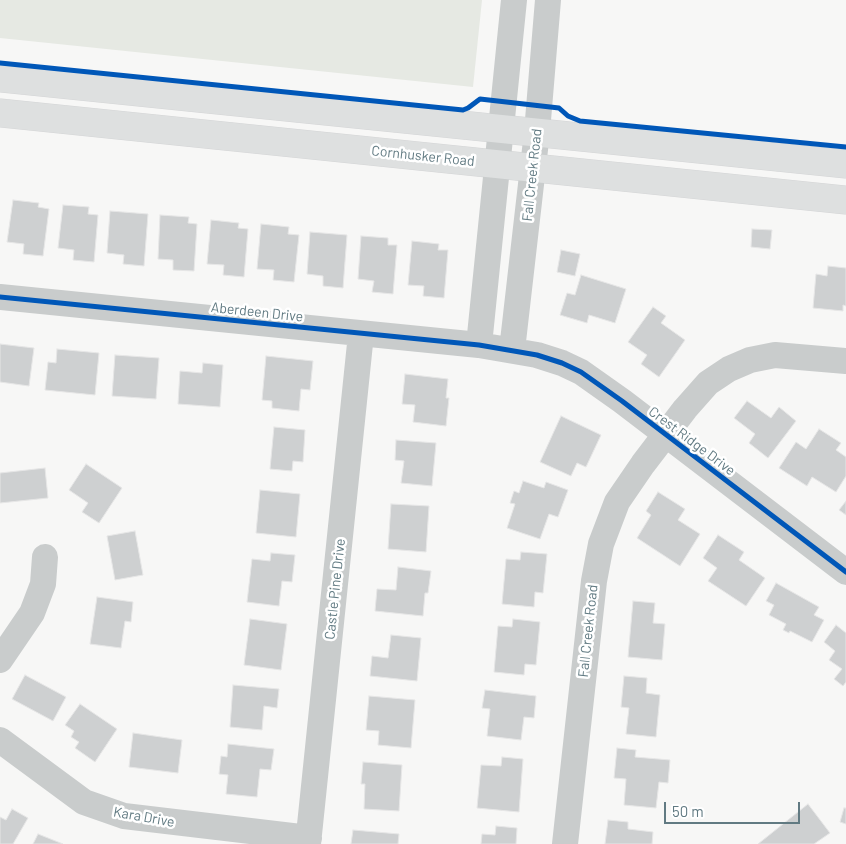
<!DOCTYPE html>
<style>
body{margin:0}
#map{position:relative;width:846px;height:844px;overflow:hidden;background:#f7f7f6;font-family:Barlow,sans-serif}
canvas{display:block}
.scale{position:absolute;left:664px;top:802px;width:136px;height:22px;box-sizing:border-box;border:2px solid #617a82;border-top:0;padding-left:6px;font-size:15px;line-height:18px;white-space:nowrap;color:#617a82;-webkit-text-stroke:4px #fff;paint-order:stroke}
</style>
<div id="map">
<canvas width="846" height="844"></canvas>
<div class="scale">50 m</div>
</div>
<script>
const ctx = document.querySelector('canvas').getContext('2d');
ctx.lineJoin = 'round';
function fill(path, color) { ctx.fillStyle = color; ctx.fill(path, 'evenodd'); }
const poly = rows => new Path2D(rows.map(r => 'M' + r).join(''));
function strokePath(path, color, width, dash) { ctx.strokeStyle = color; ctx.lineWidth = width; ctx.lineCap = dash ? 'butt' : 'round'; ctx.setLineDash(dash || []); ctx.stroke(path); }
function write(font, color, halo, rows, align = 'center') {
  ctx.font = font + ' Barlow,sans-serif'; ctx.lineWidth = 5; ctx.setLineDash([]); ctx.textBaseline = 'middle'; ctx.strokeStyle = halo; ctx.fillStyle = color; for (const [text, x, y, turn = 0] of rows) {
    ctx.save(); ctx.translate(x, y); ctx.rotate((+turn || 0) * Math.PI / 180); ctx.textAlign = isNaN(turn) ? turn : align; if (halo) ctx.strokeText(text, 0, 0); ctx.fillText(text, 0, 0); ctx.restore();
  }
}
const green = poly([
 [0,0,482,0,473,87,0,38]
]);
const building = poly([
 [13,200,39,203,38,207,49,209,43,256,23,254,24,244,7,242,13,200],
 [63,205,89,207,88,214,98,215,94,262,73,260,74,250,58,248,63,205],
 [110,211,148,214,144,266,123,264,124,255,107,253,110,211],
 [160,215,189,217,188,223,197,224,194,271,173,270,173,260,158,259,160,215],
 [211,220,239,223,238,228,248,229,244,277,223,275,224,265,207,264,211,220],
 [261,224,289,227,288,234,299,235,294,282,273,280,274,270,257,269,261,224],
 [752,229,772,230,770,249,751,247,752,229],
 [310,232,347,235,343,288,323,286,323,276,307,274,310,232],
 [361,236,388,238,388,245,397,245,393,294,372,292,374,281,358,279,361,236],
 [412,241,439,244,438,250,448,250,444,298,423,296,424,286,408,285,412,241],
 [561,250,580,254,575,276,557,272,561,250],
 [828,266,846,268,846,306,843,305,843,311,813,308,816,274,827,276,828,266],
 [581,275,626,289,615,323,589,315,587,323,560,315,567,293,575,295,581,275],
 [653,307,666,316,661,323,685,340,659,377,641,364,647,355,628,342,653,307],
 [0,344,34,348,29,386,0,382,0,344],
 [57,349,99,353,95,395,45,390,48,362,56,363,57,349],
 [115,355,159,358,156,399,112,396,115,355],
 [266,356,313,361,310,390,301,389,299,411,272,408,272,401,262,400,266,356],
 [203,363,223,365,220,407,178,404,180,371,202,373,203,363],
 [405,374,448,379,446,398,449,398,446,426,413,422,415,405,402,404,405,374],
 [747,401,771,418,779,407,796,421,768,458,749,443,755,434,734,418,747,401],
 [561,416,601,435,586,467,577,463,571,476,540,462,561,416],
 [274,427,305,430,303,462,293,461,292,471,270,469,274,427],
 [819,429,841,443,836,450,846,457,846,476,836,492,812,477,807,486,779,468,796,442,806,449,819,429],
 [396,440,436,443,432,486,401,483,404,461,395,460,396,440],
 [86,464,122,488,99,523,82,512,88,503,69,490,86,464],
 [45,468,48,498,0,503,0,473,45,468],
 [523,481,544,488,546,482,568,490,558,517,549,514,540,539,507,528,515,504,510,503,514,491,519,493,523,481],
 [260,490,300,494,296,537,256,533,260,490],
 [658,492,685,509,678,520,700,534,680,566,637,538,651,515,646,511,658,492],
 [846,501,846,515,839,510,846,501],
 [391,504,429,506,426,552,388,549,391,504],
 [135,531,143,575,115,580,107,536,135,531],
 [718,535,744,552,739,560,765,578,746,606,708,581,717,568,703,558,718,535],
 [521,552,547,554,543,593,535,592,534,607,502,604,506,559,520,560,521,552],
 [271,553,295,555,292,582,282,581,279,606,247,602,252,559,270,561,271,553],
 [398,567,431,571,428,593,425,593,423,616,375,611,377,589,396,590,398,567],
 [776,583,819,607,814,615,824,620,812,642,790,631,789,633,783,630,786,624,769,615,774,605,766,601,776,583],
 [97,597,133,602,131,622,125,621,121,648,90,644,97,597],
 [633,601,655,603,653,623,665,624,662,660,628,657,633,601],
 [250,619,287,624,281,670,244,665,250,619],
 [513,619,540,622,536,665,525,664,524,675,494,672,498,626,512,627,513,619],
 [836,625,846,633,846,682,843,686,834,679,842,669,829,660,835,651,824,642,836,625],
 [391,635,421,638,417,681,370,676,372,656,388,658,391,635],
 [25,675,66,697,53,721,12,699,25,675],
 [624,676,647,678,646,693,660,695,656,737,626,734,629,708,621,707,624,676],
 [233,685,279,689,277,708,264,706,262,730,230,727,233,685],
 [485,690,536,696,534,718,524,717,521,740,487,736,490,709,482,708,485,690],
 [369,696,415,700,411,748,378,745,379,731,366,730,369,696],
 [80,704,117,729,95,762,75,748,79,742,71,737,74,731,65,725,80,704],
 [133,733,182,740,178,773,129,767,133,733],
 [228,744,274,749,271,770,260,769,257,797,226,794,228,775,219,774,221,756,227,757,228,744],
 [617,748,636,750,635,757,670,760,668,783,659,782,656,808,624,805,626,779,614,778,617,748],
 [502,757,523,759,519,812,477,808,481,765,501,766,502,757],
 [363,762,402,765,399,811,364,809,365,784,361,784,363,762],
 [808,804,830,833,814,844,758,844,808,804],
 [844,808,846,808,846,824,840,822,844,808],
 [12,809,28,818,13,844,0,844,0,817,6,820,12,809],
 [608,820,628,822,628,829,653,832,652,844,605,844,608,820],
 [496,826,517,828,516,844,481,844,482,834,495,835,496,826],
 [353,830,399,834,398,844,351,844,353,830],
 [38,834,63,844,33,844,38,834]
]);
const minor = poly([
 [0,297,479,345,537,355,562,363,581,372,622,401,846,572],
 [479,345,514,0],
 [512,350,537,132,548,0],
 [0,660,32,613,43,584,45,557],
 [0,740,84,802,124,816,309,838],
 [308,844,361,334],
 [565,844,594,581,601,544,617,502,643,464,685,409,708,383,729,369,750,360,775,355,846,361]
]);
const major = poly([
 [0,78,846,164],
 [0,113,846,200]
]);
const cycleway = poly([
 [0,63,463,110,468,108,480,99,559,108,568,116,580,121,846,147],
 [0,297,479,345,537,355,562,363,581,372,622,401,846,572]
]);
const streetNames = [
 ["Cornhusker Road",423,156,6],
 ["Fall Creek Road",532,175,-84],
 ["Aberdeen Drive",257,312,6],
 ["Crest Ridge Drive",692,441,37],
 ["Castle Pine Drive",335,589,-84],
 ["Fall Creek Road",588,631,-84],
 ["Kara Drive",144,817,10]
];
fill(green, '#e6e9e3');
fill(building, '#ced0d1');
strokePath(building, '#e6e6e6', 1);
strokePath(major, '#d4d5d6', 29);
strokePath(minor, '#c9cccc', 26);
strokePath(major, '#dee0e0', 28);
strokePath(cycleway, '#0057b8', 5);
write('14px', '#617a82', '#fff', streetNames);
</script>
